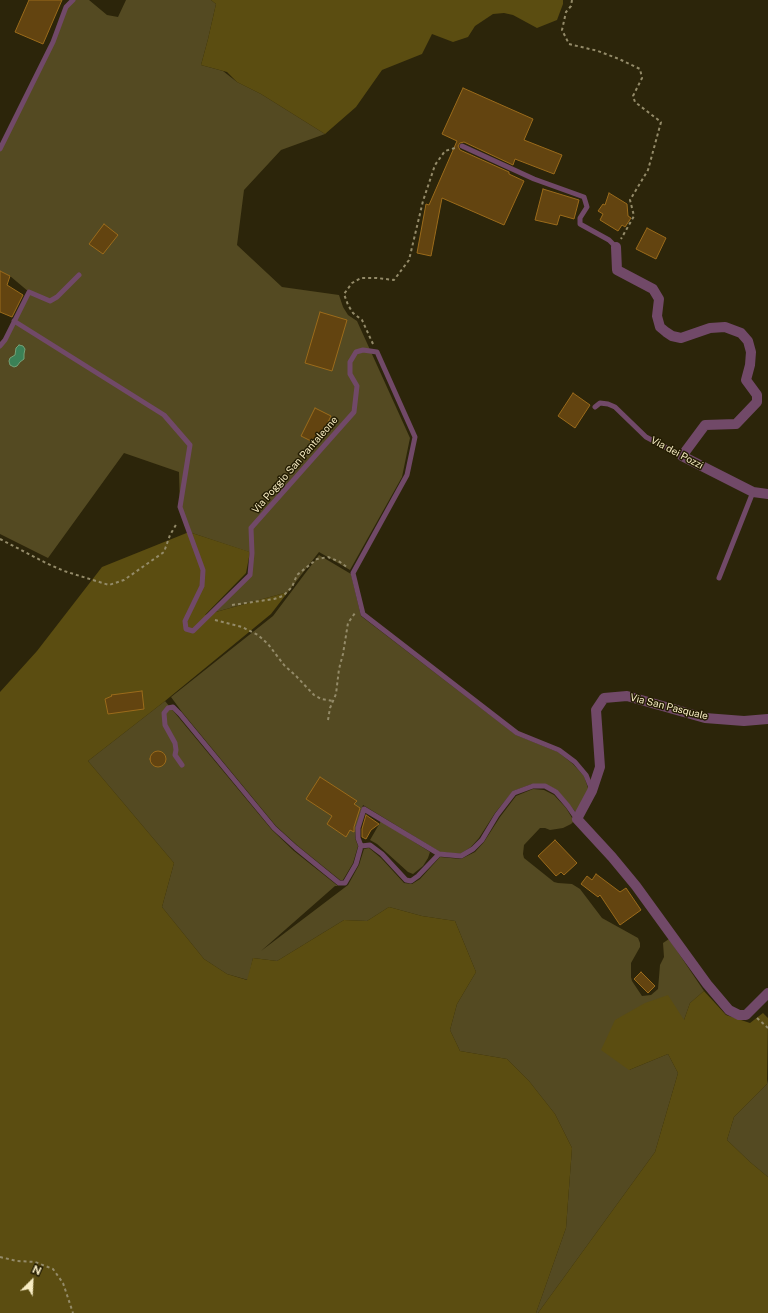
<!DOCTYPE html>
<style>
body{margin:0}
#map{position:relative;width:768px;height:1313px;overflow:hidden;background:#2c250a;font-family:"Public Sans",sans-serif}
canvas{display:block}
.north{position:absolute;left:12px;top:1261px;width:40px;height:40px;-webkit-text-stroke:3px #231c02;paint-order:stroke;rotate:24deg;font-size:11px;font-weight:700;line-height:16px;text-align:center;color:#f7ecc3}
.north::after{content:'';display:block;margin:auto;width:14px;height:18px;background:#f7ecc3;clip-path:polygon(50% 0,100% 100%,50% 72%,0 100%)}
</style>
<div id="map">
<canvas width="768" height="1313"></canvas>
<div class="north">N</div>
</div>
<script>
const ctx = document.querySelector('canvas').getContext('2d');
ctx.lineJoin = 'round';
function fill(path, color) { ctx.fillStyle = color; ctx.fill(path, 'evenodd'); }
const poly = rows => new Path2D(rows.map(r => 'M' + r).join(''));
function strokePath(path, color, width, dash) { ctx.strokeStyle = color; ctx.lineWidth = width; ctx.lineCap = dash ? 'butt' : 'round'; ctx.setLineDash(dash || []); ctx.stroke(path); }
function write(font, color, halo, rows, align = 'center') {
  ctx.font = font + ' "Public Sans",sans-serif'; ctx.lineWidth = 3; ctx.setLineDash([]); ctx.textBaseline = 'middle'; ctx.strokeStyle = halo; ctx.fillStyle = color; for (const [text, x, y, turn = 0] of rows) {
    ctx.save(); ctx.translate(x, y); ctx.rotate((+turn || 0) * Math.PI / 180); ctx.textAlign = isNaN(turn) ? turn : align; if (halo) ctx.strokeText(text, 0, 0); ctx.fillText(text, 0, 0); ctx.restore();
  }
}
const green = poly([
 [73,0,89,0,107,15,118,17,126,0,211,0,216,4,208,39,201,65,223,71,237,82,261,94,325,134,281,150,244,190,237,245,282,287,339,295,343,307,348,315,357,321,410,438,402,477,350,570,319,552,288,592,212,613,250,575,252,553,189,532,180,507,179,472,124,453,48,558,0,534,0,346,29,292,10,276,0,271,0,149,53,42,66,7],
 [319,555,351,574,361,616,516,735,558,752,573,764,584,776,589,791,577,814,570,805,557,790,545,784,532,784,513,791,495,813,479,838,471,847,460,854,440,852,363,805,356,828,355,838,358,846,353,863,343,880,340,880,298,846,276,826,182,712,171,697,273,616],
 [165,701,272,830,294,851,338,886,335,886,261,951,348,885,359,865,364,849,369,848,381,858,404,883,412,884,420,879,440,857,461,859,475,852,484,842,500,817,516,796,533,789,544,790,554,795,566,808,574,821,571,824,563,828,550,830,545,828,540,828,524,845,523,854,524,858,554,882,558,883,572,884,580,889,602,918,638,938,640,943,640,947,631,963,631,977,632,981,642,996,651,995,658,989,660,965,664,957,663,943,669,939,704,991,690,1003,684,1020,629,1070,668,1054,678,1073,655,1152,538,1313,536,1313,566,1228,572,1148,555,1114,529,1081,507,1059,460,1051,450,1030,457,1004,476,972,455,921,422,916,389,907,367,921,344,920,277,961,253,958,248,980,227,974,204,959,162,907,174,863,88,761],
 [381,821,430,852,428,858,423,866,413,874,408,872,377,844,370,840],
 [768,1079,768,1177,750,1162,727,1140,734,1117,767,1084]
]);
const forest = poly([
 [211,0,563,0,563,4,557,20,537,28,513,15,504,13,493,14,475,26,468,37,453,42,432,34,422,54,382,70,356,107,325,134,261,94,237,82,227,72,201,65,208,39,216,4],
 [189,532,250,552,246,573,205,615,288,592,271,614,165,701,88,761,174,863,162,907,204,959,227,974,247,980,253,958,277,961,344,920,367,921,389,907,422,916,455,921,476,972,457,1004,450,1030,460,1051,507,1059,529,1081,555,1114,572,1148,566,1228,536,1313,0,1313,0,692,37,651,102,567],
 [704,991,726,1015,750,1023,763,1013,768,1018,767,1084,734,1117,727,1140,750,1162,768,1177,768,1313,538,1313,655,1152,678,1073,668,1054,629,1070,601,1050,615,1020,645,1003,668,995,684,1020,690,1003]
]);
const water = poly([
 [19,345,23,346,25,349,24,354,24,359,20,362,17,366,14,367,10,365,9,361,10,358,15,355,16,348,19,345]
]);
const building = poly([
 [29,0,62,0,43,44,15,32,29,0],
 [463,88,533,119,524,140,562,155,554,174,515,159,513,165,464,142,460,143,458,146,460,150,509,172,509,174,524,181,504,225,442,198,431,256,417,253,426,204,429,205,457,141,442,134,463,88],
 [543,189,579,200,574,219,560,215,557,225,535,220,543,189],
 [609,193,627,204,628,216,631,218,625,227,622,225,618,231,600,220,603,214,598,211,603,204,605,205,609,193],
 [104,224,118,235,103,254,89,244,104,224],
 [647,228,666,238,656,259,636,249,647,228],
 [0,271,10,276,7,285,23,295,12,317,0,312,0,271],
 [320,312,347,320,332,371,305,363,320,312],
 [573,393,590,405,575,428,558,416,573,393],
 [315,408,331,416,317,444,301,436,315,408],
 [142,691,144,709,108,714,105,699,112,696,111,695,142,691],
 '150 759a8 8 0 1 1 16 0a8 8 0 1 1-16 0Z',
 [320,777,357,801,354,804,360,808,354,827,354,832,350,830,346,837,327,824,332,816,306,799,320,777],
 [366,815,379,824,371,830,366,839,362,837,362,829,366,815],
 [555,840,577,863,564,875,561,872,556,876,538,856,555,840],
 [596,874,620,892,626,888,641,910,620,925,600,895,598,897,581,884,587,876,592,880,596,874],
 [641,972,655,986,648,993,634,979,641,972]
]);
const path = poly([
 [572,0,571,6,566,12,562,30,569,44,598,51,619,59,640,69,642,78,633,96,635,102,661,122,648,170,630,200,634,216,621,239],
 [373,344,362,320,353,313,348,305,344,294,352,283,361,278,377,278,394,280,409,260,423,201,435,165,445,151,455,148],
 [0,539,46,563,64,571,109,585,124,580,164,552,170,535,177,523],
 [232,605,274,599,283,596,292,587,297,575,317,559,328,557,340,562,348,568],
 [215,620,242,627,258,635,268,644,284,665,296,676,314,695,321,699,333,701],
 [328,720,330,708,336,694,339,669,343,654,348,623,355,613],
 [757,1018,768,1028],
 [0,1257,17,1261,35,1262,53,1269,63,1283,73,1313]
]);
const lane = poly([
 [462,146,534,179,584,197,587,207,580,218,580,224,609,240,616,247],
 [0,149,53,42,66,7,73,0],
 [14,321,164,415,190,445,180,507,203,570,202,586,185,621,186,629,193,631,250,575,252,553,251,528,354,412,357,386,350,374,350,362,356,352,363,350,377,352,415,437,407,475,353,573,363,614,517,733,559,750,575,762,586,775,592,790],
 [0,346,5,340,29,292,50,301,57,297,79,275],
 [595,407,600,403,608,404,615,407,646,437,682,456],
 [719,578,753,492],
 [182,765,175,755,176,750,175,743,165,725,164,713,168,708,173,707,180,714,274,828,296,848,339,883,345,883,356,864,361,846],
 [439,854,418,876,411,881,406,880,382,854,370,845,361,846,358,838,358,828,364,809,439,854,461,856,473,849,482,840,497,815,514,793,533,786,545,786,556,792,568,806,577,819]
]);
const street = poly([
 [616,247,617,270,653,289,659,299,657,316,660,327,666,332,672,336,681,338,710,328,725,327,741,333,748,341,751,352,750,365,746,380,757,395,757,402,736,424,705,425,682,456,753,492,768,494],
 [768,719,744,721,705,718,627,696,604,698,596,710,600,767,592,791,577,819,612,857,636,886,707,984,729,1010,739,1015,746,1015,768,993]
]);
const streetNames = [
 ["Via dei Pozzi",677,453,28],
 ["Via Poggio San Pantaleone",295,465,-49],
 ["Via San Pasquale",669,707,14]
];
fill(green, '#544a22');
fill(forest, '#5b4d11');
fill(water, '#3b8157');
strokePath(water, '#73a177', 1);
fill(building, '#634410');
strokePath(building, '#9b6b1b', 1);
strokePath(path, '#948b69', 2, [3, 3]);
strokePath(lane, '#714968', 5);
strokePath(street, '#714968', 10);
write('10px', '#f7ecc3', '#231c02', streetNames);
</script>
